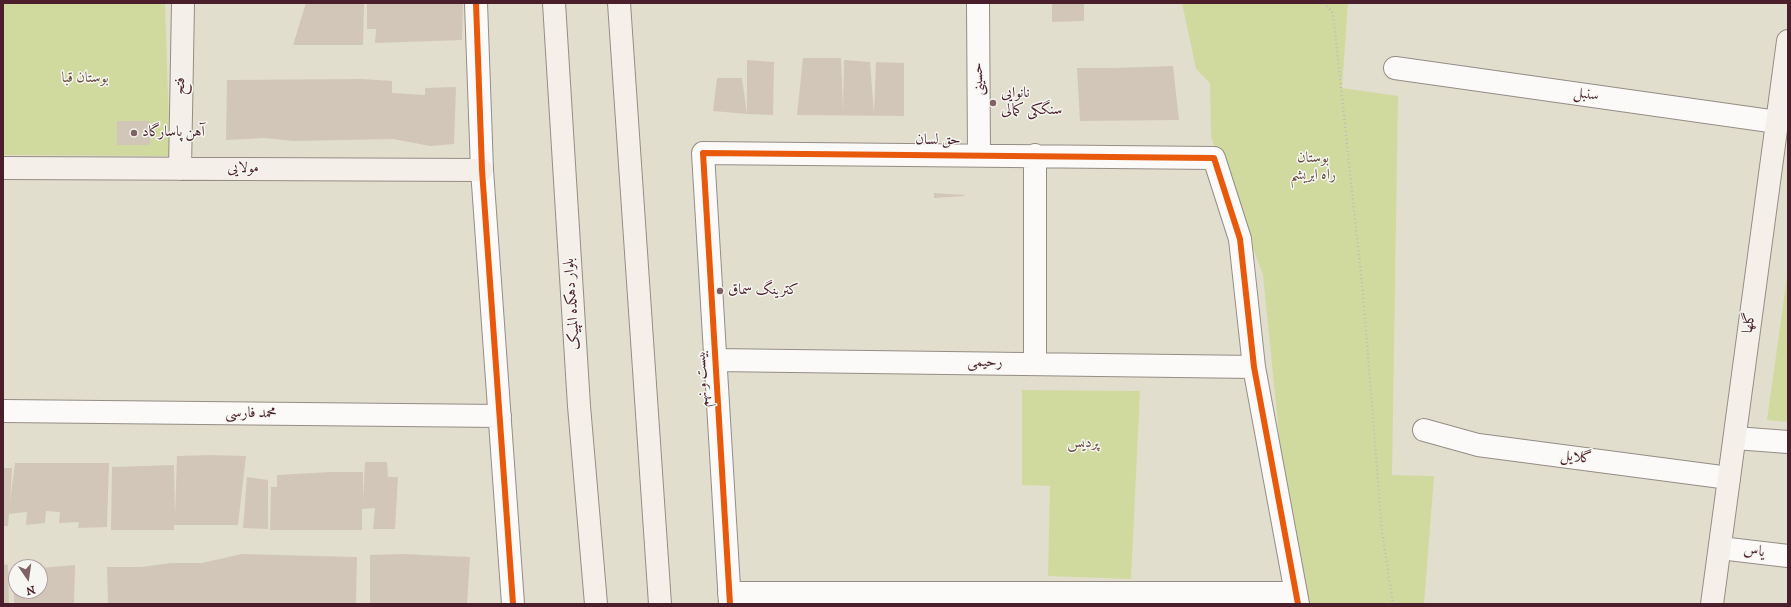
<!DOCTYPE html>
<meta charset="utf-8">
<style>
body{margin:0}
#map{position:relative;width:1791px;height:607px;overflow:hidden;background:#e2decd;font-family:"IM FELL DW Pica",serif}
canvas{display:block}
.frame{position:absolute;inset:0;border:4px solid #4a1f2b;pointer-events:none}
.north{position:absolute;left:8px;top:559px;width:40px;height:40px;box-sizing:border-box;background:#f6f6f2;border:1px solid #b1a0a2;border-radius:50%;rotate:167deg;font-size:11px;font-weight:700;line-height:16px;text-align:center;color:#4a1f2b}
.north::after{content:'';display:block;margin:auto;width:14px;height:18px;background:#7f6264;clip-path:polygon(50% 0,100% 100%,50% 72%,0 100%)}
</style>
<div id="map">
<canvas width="1791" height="607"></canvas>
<div class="frame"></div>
<div class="north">N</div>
</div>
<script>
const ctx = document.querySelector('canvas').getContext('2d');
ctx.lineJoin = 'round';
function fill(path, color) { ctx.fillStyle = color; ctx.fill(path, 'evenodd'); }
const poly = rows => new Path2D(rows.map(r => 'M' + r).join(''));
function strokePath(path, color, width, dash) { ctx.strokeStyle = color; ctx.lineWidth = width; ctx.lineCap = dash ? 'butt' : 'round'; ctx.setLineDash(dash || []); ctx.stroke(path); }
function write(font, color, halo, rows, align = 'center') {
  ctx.font = font + ' "IM FELL DW Pica",Amiri,serif'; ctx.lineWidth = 3; ctx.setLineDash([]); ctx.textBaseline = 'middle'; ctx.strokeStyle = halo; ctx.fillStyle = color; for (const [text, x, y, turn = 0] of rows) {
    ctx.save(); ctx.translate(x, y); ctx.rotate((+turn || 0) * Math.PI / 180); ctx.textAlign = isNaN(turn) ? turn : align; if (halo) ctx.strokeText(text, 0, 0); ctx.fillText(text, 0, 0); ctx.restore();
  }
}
const green = poly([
 [3,3,165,3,170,156,3,155],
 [1182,3,1348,3,1342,88,1398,96,1392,475,1434,476,1424,604,1308,604,1289,533,1263,275,1211,137,1210,83,1196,69],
 [1788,270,1788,422,1767,420],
 [1022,390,1140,391,1131,579,1048,576,1050,486,1022,485]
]);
const building = poly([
 [306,3,364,3,363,45,293,45],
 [367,3,463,3,462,40,375,43,376,29,367,29],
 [1052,3,1084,3,1084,21,1052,22],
 [803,58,841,58,843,111,844,60,870,62,874,114,876,62,904,63,904,116,797,115],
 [747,60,774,62,773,115,747,114,713,111,717,78,742,78,747,114],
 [1173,66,1179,120,1080,121,1077,68,1114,68],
 [362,79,392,81,392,93,425,95,425,88,456,87,454,144,430,146,393,139,294,141,264,138,226,140,227,80],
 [117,121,150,121,150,145,117,145],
 [934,193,964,195,964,196,934,198],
 [210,455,246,456,238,525,174,525,174,530,111,530,112,467,174,465,175,516,177,456],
 [365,462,387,462,388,477,398,477,395,529,373,529,375,508,362,509,362,530,270,530,271,487,277,487,277,475,330,472,363,472,363,502],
 [15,463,109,463,107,527,78,528,79,522,59,523,60,512,46,511,45,523,26,525,27,512,9,514,8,526,3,526,3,468,12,468,10,502],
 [247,477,268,480,268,529,243,528],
 [242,554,357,557,356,604,108,604,107,567,142,567,171,563,202,563],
 [403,554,470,557,467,604,370,604,370,555],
 [3,564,8,565,9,604,3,604],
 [75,565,74,604,14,604,13,570,16,569,16,591,40,591,40,568]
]);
const path = poly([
 [1324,3,1333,13,1363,294,1382,531,1393,604]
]);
const street = poly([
 [476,3,482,170,513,604],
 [978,3,979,154],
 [1395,68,1777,122],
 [1035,155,1035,364],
 [715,360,1254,367],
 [3,411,500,416],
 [1424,430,1478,445,1729,478],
 [1735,438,1788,442],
 [1720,548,1788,556],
 [729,593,1296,593],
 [730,604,703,153,1214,158,1240,239,1254,367,1298,604]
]);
const secondary = poly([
 [554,3,579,406,596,604],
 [619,3,660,604],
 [3,168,482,170],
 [180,169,183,3],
 [1712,604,1788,41]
]);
const cycleway = poly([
 [476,3,482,170,513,604],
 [730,604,703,153,1214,158,1240,239,1254,367,1298,604]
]);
const markers = [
 [993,103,4,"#7f6264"],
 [134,133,4,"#7f6264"],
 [720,291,4,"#7f6264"]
];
const parkNames = [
 ["بوستان قبا",85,79],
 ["بوستان",1313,159],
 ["راه ابریشم",1313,176],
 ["پردیس",1083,444]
];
const streetNames = [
 ["حسینی",979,79,-91],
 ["فتح",181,86,-89],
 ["سنبل",1586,95,8],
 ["حق لسان",938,141],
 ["مولایی",243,169],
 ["بلوار دهکده المپیک",573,304,-94],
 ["گلها",1750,323,-82],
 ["رحیمی",985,363,1],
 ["بیست و نهم",703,379,-93],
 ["محمد فارسی",251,414,1],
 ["گلایل",1576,458,7],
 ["یاس",1754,552,7]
];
const poiNames = [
 ["نانوایی",1001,94],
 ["سنگکی کمالی",1001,111],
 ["آهن پاسارگاد",142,133],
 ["کترینگ سماق",728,291]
];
fill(green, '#d0da9f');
fill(building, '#d2c6b8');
strokePath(street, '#958c85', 24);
strokePath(secondary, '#958c85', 24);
strokePath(path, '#c1bcba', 2.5, [1, 3]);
strokePath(street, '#fbfaf8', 22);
strokePath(secondary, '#f4f0e9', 22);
strokePath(cycleway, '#e8590c', 6);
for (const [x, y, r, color] of markers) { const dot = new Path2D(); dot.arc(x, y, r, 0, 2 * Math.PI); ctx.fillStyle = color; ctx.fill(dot); strokePath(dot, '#f6f6f2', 1.5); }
write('15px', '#684d3e', '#f6f6f2', parkNames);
write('15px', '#4a1f2b', '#f6f6f2', streetNames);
write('15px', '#4a1f2b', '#f6f6f2', poiNames, 'left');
</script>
